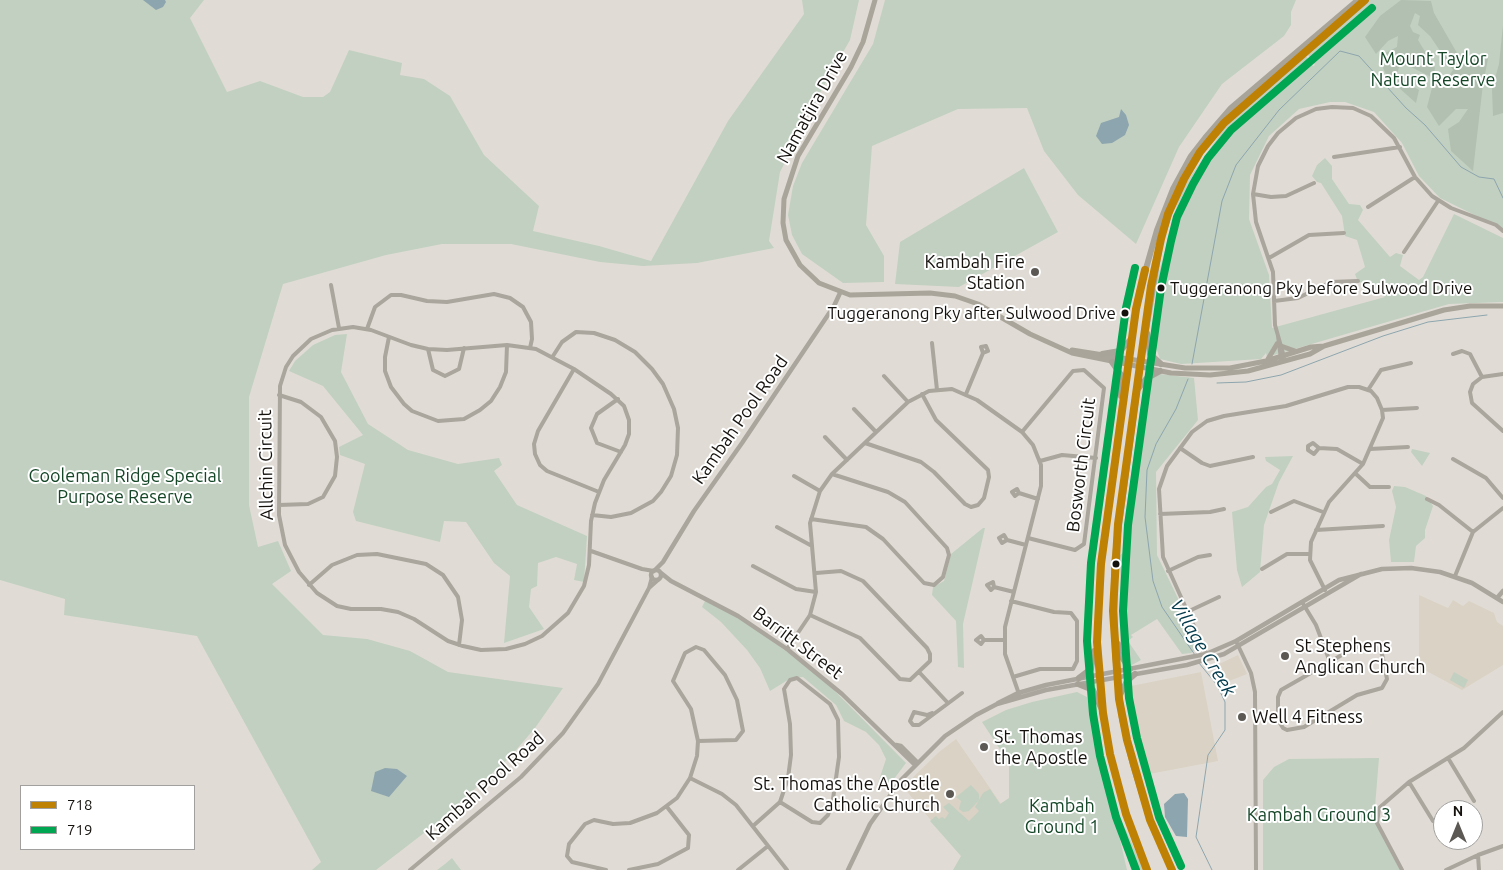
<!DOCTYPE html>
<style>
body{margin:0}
#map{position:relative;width:1503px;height:870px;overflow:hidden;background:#e0dcd5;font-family:Ubuntu,sans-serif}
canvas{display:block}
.legend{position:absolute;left:20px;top:785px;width:175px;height:65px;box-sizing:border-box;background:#fff;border:1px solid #a1a09f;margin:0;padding:6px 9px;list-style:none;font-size:15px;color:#15120e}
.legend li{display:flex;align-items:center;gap:10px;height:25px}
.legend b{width:25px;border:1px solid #a1a09f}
.north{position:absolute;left:1433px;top:800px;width:50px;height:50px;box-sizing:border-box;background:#fff;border:1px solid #a1a09f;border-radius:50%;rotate:0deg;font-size:14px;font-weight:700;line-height:20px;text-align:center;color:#15120e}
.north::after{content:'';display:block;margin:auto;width:18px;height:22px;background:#5c5954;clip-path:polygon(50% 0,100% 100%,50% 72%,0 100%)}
</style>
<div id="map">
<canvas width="1503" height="870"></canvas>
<ul class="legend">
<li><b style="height:6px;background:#be8104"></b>718</li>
<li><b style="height:6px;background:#00a651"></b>719</li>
</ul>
<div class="north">N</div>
</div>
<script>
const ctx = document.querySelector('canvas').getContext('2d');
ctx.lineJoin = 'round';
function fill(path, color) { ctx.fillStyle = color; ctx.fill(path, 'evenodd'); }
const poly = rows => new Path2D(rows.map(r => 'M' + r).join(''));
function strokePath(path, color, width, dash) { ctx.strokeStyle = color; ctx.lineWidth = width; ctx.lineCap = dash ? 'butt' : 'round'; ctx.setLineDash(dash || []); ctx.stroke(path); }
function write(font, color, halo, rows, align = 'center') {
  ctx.font = font + ' Ubuntu,sans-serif'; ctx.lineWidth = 4; ctx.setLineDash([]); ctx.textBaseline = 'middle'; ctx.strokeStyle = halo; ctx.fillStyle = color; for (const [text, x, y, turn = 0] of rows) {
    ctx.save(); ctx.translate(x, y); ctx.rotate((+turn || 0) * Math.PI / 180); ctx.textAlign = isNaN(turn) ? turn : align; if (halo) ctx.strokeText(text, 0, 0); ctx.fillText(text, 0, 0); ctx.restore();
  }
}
const built = poly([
 [1419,595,1448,608,1453,600,1463,606,1469,601,1494,613,1497,622,1503,626,1503,665,1462,690,1419,667],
 [1238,655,1247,674,1224,683,1215,666],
 [1201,672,1218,761,1144,775,1126,687],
 [956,739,1001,804,961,856,903,787,939,752]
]);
const green = poly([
 [0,0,204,0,190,18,227,92,260,81,303,97,323,97,330,92,349,50,402,63,400,75,424,79,450,96,484,155,539,206,533,231,599,246,651,261,728,121,804,14,802,0,859,0,850,40,821,91,780,172,769,241,774,248,697,263,643,266,600,262,511,244,442,244,386,255,283,284,249,397,249,505,258,547,278,541,291,571,272,584,323,635,367,639,410,651,448,672,563,688,535,728,510,757,437,823,376,870,312,870,321,862,197,636,64,615,65,599,0,580],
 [885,0,1296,0,1291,12,1291,25,1284,36,1222,84,1179,147,1136,244,1078,195,1044,151,1027,108,958,109,872,146,866,225,884,256,884,282,843,283,802,254,792,235,788,215,793,186,802,163,873,44],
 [1368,0,1503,0,1503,229,1440,198,1419,176,1402,143,1374,112,1345,102,1330,102,1299,109,1269,136,1250,175,1249,219,1269,275,1272,328,1385,297,1371,284,1358,282,1355,274,1365,267,1357,240,1345,236,1342,216,1321,183,1317,182,1312,176,1317,165,1325,158,1332,166,1332,179,1349,204,1360,205,1363,210,1358,220,1390,257,1396,253,1403,255,1400,266,1419,280,1423,277,1454,214,1503,238,1503,302,1449,304,1267,357,1266,353,1261,359,1181,364,1160,359,1153,339,1156,284,1181,190,1230,120,1306,56,1313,66,1315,65,1308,55],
 [1024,168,1058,232,959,287,895,284,900,242],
 [347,334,341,372,368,424,408,450,458,464,499,458,502,465,494,471,517,505,587,536,584,582,574,580,577,564,556,557,538,563,537,586,531,589,529,607,544,629,504,643,510,576,494,563,466,522,444,521,440,542,356,521,353,512,365,464,340,455,339,447,363,435,323,386,289,371,295,361,313,345,335,335],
 [1160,374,1194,378,1198,420,1156,472,1157,555,1201,646,1191,653,1182,654,1157,619,1131,635,1133,637,1128,641,1141,660,1130,666,1120,649,1120,555,1129,549,1124,526,1143,390,1147,380],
 [1412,449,1430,453,1422,466,1411,452],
 [1293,456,1279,482,1264,525,1260,572,1242,587,1237,570,1232,512,1248,507,1266,487,1272,484,1280,470,1266,461,1265,457],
 [1394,486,1405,487,1426,496,1433,506,1425,530,1425,538,1416,546,1414,562,1391,562,1389,540,1396,507,1392,491],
 [983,528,985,528,963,624,964,668,958,667,956,621,932,595,933,587,944,581,951,554],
 [706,599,743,620,819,675,906,763,887,788,877,786,886,759,879,745,866,732,844,721,836,705,803,677,791,678,770,691,760,668,747,650,721,622,702,607],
 [1454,672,1468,680,1464,688,1450,680],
 [1077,692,1087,697,1127,870,953,870,961,856,930,821,936,816,939,819,942,817,945,819,949,813,943,807,949,803,969,821,979,811,975,807,983,793,990,789,1000,804,1009,798,1009,763,982,722,1006,710,1032,702],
 [1379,758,1374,819,1400,870,1263,870,1263,780,1274,767,1289,759],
 [971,785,979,794,979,800,969,811,963,812,959,809,961,801,956,797],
 [1124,826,1144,870,1133,870],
 [452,858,461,870,437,870,445,864]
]);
const forest = poly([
 [1401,0,1431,1,1434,13,1457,53,1472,61,1489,54,1483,84,1473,171,1451,151,1448,129,1459,122,1468,109,1456,109,1439,126,1427,107,1433,84,1444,83,1453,70,1430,36,1418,25,1420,16,1415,13,1410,26,1413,32,1420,35,1418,40,1435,68,1433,78,1401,62,1397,73,1406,82,1419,90,1416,103,1388,78,1383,68,1383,54,1397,47,1398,36,1388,41,1376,54,1365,37,1380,16],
 [1503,25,1503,113,1493,116,1492,89,1499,64]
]);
const water = poly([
 [143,0,165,0,166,2,163,7,156,10],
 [1121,109,1126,115,1129,125,1125,135,1112,143,1102,144,1096,136,1101,123,1119,117],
 [385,768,397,769,407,776,389,797,371,791,375,772],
 [1184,793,1188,799,1187,837,1176,836,1165,817,1164,804,1175,794]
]);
const stream = poly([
 [1192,364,1222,201,1236,165,1279,110,1340,51,1359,56,1406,108,1425,125,1461,167,1479,177,1494,179,1503,198],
 [1188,379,1176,409,1156,444,1147,470,1145,517,1153,581,1162,607,1195,655],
 [1217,383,1246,382,1281,375,1383,336,1428,322,1487,315],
 [1199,663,1217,685,1225,702,1225,730,1208,755,1196,837,1212,870]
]);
const minor = poly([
 [1334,157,1400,147],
 [1253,194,1271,197,1286,196,1314,183],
 [1368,207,1415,177],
 [1404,252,1438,201],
 [1269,258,1309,235,1344,233],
 [331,285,339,328],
 [1274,301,1298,298,1331,282,1358,281],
 [353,327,371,330,411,345,428,349,447,350,507,345,536,349,574,369,611,394,624,406,629,420,629,434,625,445,604,480,595,503,591,521,589,565,584,586,568,613,542,636,525,644,506,649,481,650,463,646,448,641,414,619,398,612,381,609,351,609,337,606,317,593,299,572,285,545,279,515,280,386,286,367,293,356,311,339,332,330,353,327],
 [367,329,375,307,391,295,401,295,427,301,447,302,494,294,510,298,523,307,531,322,532,339,530,348],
 [1278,336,1281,359],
 [389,337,385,357,385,371,391,387,404,404,412,411,438,421,464,419,480,410,491,401,500,387,506,372,507,345],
 [932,343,937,390],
 [428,349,433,370,445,376,459,369,464,348],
 [1453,354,1462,351,1470,354,1482,377],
 [553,356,562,342,576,332,594,333,615,340,635,352,652,369,663,384,674,409,678,428,677,455,671,476,661,492,653,501,631,513,611,517,592,515],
 [1284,357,1275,325,1273,272,1256,222,1253,194,1258,166,1268,146,1278,133,1296,118,1316,109,1332,107,1353,108,1371,116,1394,138,1415,177,1432,196,1451,208,1496,225,1503,231],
 [574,369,538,431,534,444,535,454,540,465,547,471,599,492],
 [1503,374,1482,377,1473,384,1470,392,1472,403,1503,431],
 [884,376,908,402],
 [1368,390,1381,370,1411,363],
 [966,394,983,353,981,347,986,346,988,351,983,353],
 [618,399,597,414,591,428,597,443,621,452],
 [854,409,876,432],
 [1382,410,1417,408],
 [1022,432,1073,371,1084,370,1104,388,1084,544,1075,550,1028,538],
 [825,437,847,460],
 [865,443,921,462,934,472,965,504,971,507,978,505,984,498,989,477,988,470,936,420,922,394],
 [1180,448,1202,463,1210,466,1253,457],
 [1319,448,1314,454,1308,450,1308,446,1313,443,1319,448,1337,449,1363,464],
 [1370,449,1408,447],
 [1453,459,1486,478,1503,498],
 [1040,461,1062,455,1096,458],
 [1356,474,1370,487,1389,487],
 [794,476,820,491],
 [1019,493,1017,489,1012,492,1015,496,1019,493,1038,499],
 [1427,499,1439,505,1473,532],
 [279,505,308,504,323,497,335,476,337,457,335,441,321,417,301,402,279,395],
 [1271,512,1294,501,1323,512],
 [1160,514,1210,512,1224,509],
 [811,519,866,527,883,539,924,583,934,585,943,577,949,555,947,548,905,502,888,492,832,474],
 [777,527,812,546],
 [1316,530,1383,526],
 [1007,540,1004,535,999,538,1002,543,1007,540,1026,545],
 [591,551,642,569,654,571],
 [753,566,796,589,816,592],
 [1262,569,1287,554,1309,554],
 [1168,571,1198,557,1210,555],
 [1455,576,1473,532,1503,508],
 [309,585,332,565,357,555,377,554,426,564,443,575,458,597,462,620,459,645],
 [994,587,993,582,987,585,991,590,994,587,1014,592],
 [649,588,658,580],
 [1011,601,1054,612,1071,613,1077,621,1077,661,1073,669,1040,669,1013,677],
 [1302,602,1316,625,1330,662,1355,647,1375,646,1382,654,1387,679,1382,688,1357,695,1304,727,1287,730,1283,728,1278,720,1278,697,1281,690,1330,662],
 [1187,612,1219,597],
 [810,615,860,638,900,679,910,680,930,661,930,654,927,648,863,581,841,571,816,573],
 [984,640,981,636,976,640,981,644,984,640,1004,640],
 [1236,641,1251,673,1255,692,1256,870],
 [787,649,810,615,816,592,810,523,820,491,832,474,908,402,929,391,952,389,977,400,1022,432,1033,445,1041,465,1041,486,1005,627,1005,654,1019,694],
 [1207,655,1163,557,1159,489,1167,466,1192,432,1207,421,1224,416,1286,406,1348,387,1359,387,1371,391,1377,398,1382,410,1383,418,1363,464,1329,502,1311,542,1310,560,1325,590],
 [919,672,947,702],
 [932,713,927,715,914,712,910,721,913,725,919,725,962,693],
 [1448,758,1474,801],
 [690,778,722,794,736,805,787,870],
 [1409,782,1433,821],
 [753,826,780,802,812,822,820,823,828,815,833,799,839,757,838,720,830,704,797,678,790,680,784,689,790,724,791,755,788,778,780,802],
 [1478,855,1479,870],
 [410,870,521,777,563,733,598,684,649,588,652,577],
 [606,870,572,862,567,856,569,844,585,824,594,820,613,824,630,823,657,813,677,798,690,778,697,756,698,741,736,740,743,731,737,700,725,675,704,650,696,647,685,653,673,681,691,709,698,741],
 [629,870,658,864,688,848,689,835,667,807],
 [738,870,768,846],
 [1402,870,1377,823,1379,808,1409,782,1464,748,1503,712],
 [1446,870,1478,855,1503,846]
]);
const tertiary = poly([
 '651 575a5 5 0 1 1 10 0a5 5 0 1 1-10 0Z',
 [654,571,663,562,694,511,742,443,834,306,840,293],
 [661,573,671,581,738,616,787,649,842,694,915,765],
 [1497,598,1503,591],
 [998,703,1018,693,1046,685,1206,654,1236,641,1339,580,1382,569,1411,568,1440,572,1472,583,1503,602],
 [896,745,901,746,917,762],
 [848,870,870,824,901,780,945,736,976,715,997,704,1046,690,1187,665,1224,654,1361,574]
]);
const secondary = poly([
 [875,0,863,42,851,67,798,156,784,199,783,223,786,240,800,265,819,283,850,295,930,293,955,296,978,304,1030,334,1072,353,1171,373,1210,375,1248,371,1310,354,1324,346],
 [1281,346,1295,351],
 [1072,350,1185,368,1230,368,1266,361,1311,347,1324,346,1444,310,1470,306,1503,306],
 [1268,359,1277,344]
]);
const trunk = poly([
 [1129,359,1101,564,1097,642,1103,713,1110,754,1126,814,1147,870],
 [1141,361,1114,563,1115,655,1122,719,1133,765,1150,820,1172,870],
 [1112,362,1121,375,1121,396],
 [1137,390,1147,378,1160,371],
 [1118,644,1119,653,1130,669],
 [1079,678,1091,669,1094,651],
 [1078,684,1093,690,1103,712],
 [1120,695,1127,681,1135,674]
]);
const motorway = poly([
 [1147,333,1150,354,1161,364],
 [1102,354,1120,351,1132,338],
 [1129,359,1139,293,1157,230,1173,189,1191,156,1205,138,1231,108,1358,0],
 [1141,361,1161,239,1173,202,1190,167,1207,142,1237,109,1365,0]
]);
const bus1 = poly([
 [1145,270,1136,309,1101,564,1097,642,1103,713,1110,754,1126,814,1147,870],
 [1172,870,1150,820,1127,740,1119,699,1113,611,1118,524,1151,286,1161,239,1168,214,1184,179,1200,152,1224,123,1365,0]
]);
const bus2 = poly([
 [1135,268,1126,308,1091,563,1087,641,1093,714,1100,756,1116,817,1136,870],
 [1181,866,1159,817,1137,738,1129,698,1123,611,1128,525,1161,288,1171,241,1177,217,1193,184,1208,158,1231,130,1372,8]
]);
const markers = [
 [1035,272,5,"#5c5954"],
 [1161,288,4.5,"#15120e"],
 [1125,313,4.5,"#15120e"],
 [1116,564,4.5,"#15120e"],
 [1285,656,5,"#5c5954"],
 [1242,717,5,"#5c5954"],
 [984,747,5,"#5c5954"],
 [950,794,5,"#5c5954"]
];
const busNames = [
 ["Tuggeranong Pky before Sulwood Drive",1170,288],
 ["Tuggeranong Pky after Sulwood Drive",1116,313,"right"]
];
const parkNames = [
 ["Mount Taylor",1433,59],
 ["Nature Reserve",1433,80],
 ["Cooleman Ridge Special",125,476],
 ["Purpose Reserve",125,497],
 ["Kambah",1062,806],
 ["Ground 1",1062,827],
 ["Kambah Ground 3",1319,815]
];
const streetNames = [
 ["Namatjira Drive",812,107,-61],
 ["Kambah Pool Road",740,420,-55],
 ["Allchin Circuit",266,465,-91],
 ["Bosworth Circuit",1081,465,-83],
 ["Barritt Street",798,643,37],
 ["Kambah Pool Road",485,786,-42]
];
const poiNames = [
 ["Kambah Fire",1025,262,"right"],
 ["Station",1025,283,"right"],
 ["St Stephens",1295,646],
 ["Anglican Church",1295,667],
 ["Well 4 Fitness",1252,717],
 ["St. Thomas",994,737],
 ["the Apostle",994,758],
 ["St. Thomas the Apostle",940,784,"right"],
 ["Catholic Church",940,805,"right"]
];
const waterNames = [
 ["Village Creek",1203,648,59]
];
fill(built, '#dad2c4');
fill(green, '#c2d0c1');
fill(forest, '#b1c0b1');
fill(water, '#8da5ae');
strokePath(stream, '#8da5ae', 1);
strokePath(minor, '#aaa59d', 4);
strokePath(tertiary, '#aaa59d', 4.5);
strokePath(secondary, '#aaa59a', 5);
strokePath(trunk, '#a6a197', 6);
strokePath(motorway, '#a9a49a', 6);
strokePath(bus1, '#be8104', 8);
strokePath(bus2, '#00a651', 8);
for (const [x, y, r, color] of markers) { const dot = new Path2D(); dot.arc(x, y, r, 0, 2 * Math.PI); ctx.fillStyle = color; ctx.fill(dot); strokePath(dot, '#fff', 2); }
write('17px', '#15120e', '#fff', busNames, 'left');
write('18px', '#144627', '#fff', parkNames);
write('18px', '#15120e', '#fff', streetNames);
write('18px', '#15120e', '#fff', poiNames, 'left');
write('italic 19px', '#01394b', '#fff', waterNames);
</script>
